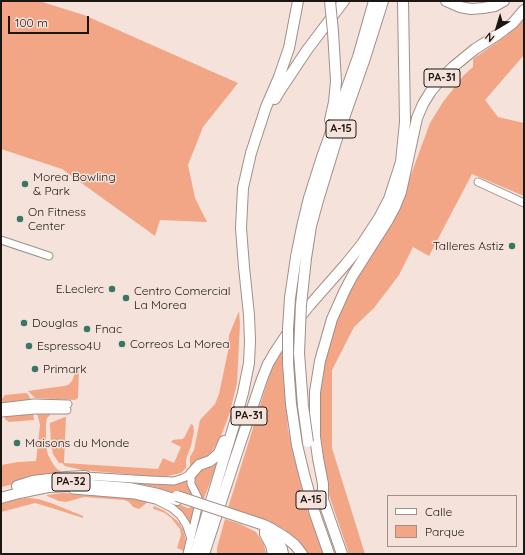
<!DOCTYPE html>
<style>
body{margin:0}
#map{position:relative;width:525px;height:555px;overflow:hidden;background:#f4e2db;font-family:Quicksand,sans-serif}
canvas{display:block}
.frame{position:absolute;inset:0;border:2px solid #1d1714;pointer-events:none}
.legend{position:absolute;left:387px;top:495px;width:130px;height:52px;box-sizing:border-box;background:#f4e2db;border:1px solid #9e918b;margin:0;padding:5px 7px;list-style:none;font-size:12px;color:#1d1714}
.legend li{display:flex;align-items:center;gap:8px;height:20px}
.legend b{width:20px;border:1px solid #9e918b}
.north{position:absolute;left:477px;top:8px;width:40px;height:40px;-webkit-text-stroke:3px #f4e2db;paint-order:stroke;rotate:218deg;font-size:11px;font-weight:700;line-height:16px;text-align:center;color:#1d1714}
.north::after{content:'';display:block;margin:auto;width:14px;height:18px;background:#1d1714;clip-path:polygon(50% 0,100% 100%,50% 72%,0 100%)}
.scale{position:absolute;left:8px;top:16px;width:81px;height:18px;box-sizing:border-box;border:2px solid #1d1714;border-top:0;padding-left:5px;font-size:12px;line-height:14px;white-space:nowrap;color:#1d1714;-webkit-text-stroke:3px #f4e2db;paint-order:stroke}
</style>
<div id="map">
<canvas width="525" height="555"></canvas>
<div class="frame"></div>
<ul class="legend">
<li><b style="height:5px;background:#fff"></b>Calle</li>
<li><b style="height:11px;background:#f3a686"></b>Parque</li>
</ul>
<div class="north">N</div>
<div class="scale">100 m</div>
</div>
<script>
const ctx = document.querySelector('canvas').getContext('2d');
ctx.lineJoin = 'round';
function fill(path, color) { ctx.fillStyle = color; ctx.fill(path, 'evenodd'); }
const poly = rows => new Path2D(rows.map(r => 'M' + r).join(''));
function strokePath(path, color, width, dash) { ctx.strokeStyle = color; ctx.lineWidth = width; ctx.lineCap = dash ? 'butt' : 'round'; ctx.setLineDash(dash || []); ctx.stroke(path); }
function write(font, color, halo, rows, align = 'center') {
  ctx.font = font + ' Quicksand,sans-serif'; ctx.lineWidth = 3; ctx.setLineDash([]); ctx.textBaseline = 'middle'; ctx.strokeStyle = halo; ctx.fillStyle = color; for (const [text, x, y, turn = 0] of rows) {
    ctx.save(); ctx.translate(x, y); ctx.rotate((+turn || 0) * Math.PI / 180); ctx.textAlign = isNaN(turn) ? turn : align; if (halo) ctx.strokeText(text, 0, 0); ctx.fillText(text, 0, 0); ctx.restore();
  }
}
const green = poly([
 [1,1,39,1,84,15,238,83,203,127,188,165,195,198,207,222,160,220,155,236,62,169,1,149],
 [524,18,524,55,485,100,498,117,524,123,524,196,472,174,429,256,413,247,399,275,374,308,354,327,332,370,332,448,365,554,349,554,330,498,321,464,317,421,320,384,329,341,346,295,402,199,430,123,443,102,464,75,473,67,473,59,506,36],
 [239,311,240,324,237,383,230,412,221,436,213,450,206,459,193,466,190,467,190,457,194,450,200,420,215,404,219,394,228,351,229,335],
 [282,351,288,429,297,469,307,509,324,554,307,554,284,529,258,518,228,508,273,364],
 [77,368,79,368,78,398,75,400,35,398,28,391,64,386,68,385,72,381],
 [25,393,28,394,32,402,3,404,2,399,5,395],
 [53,412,47,418,46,423,46,446,48,455,53,464,57,469,65,474,44,477,1,487,1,465,18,462,36,461,40,425,37,413],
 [33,413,34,420,9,422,5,419,5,415],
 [65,417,66,417,64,463,158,469,163,458,174,463,181,447,171,442,173,440,182,439,184,438,191,424,193,425,194,431,191,446,187,456,186,461,186,468,181,473,163,477,146,476,82,470,65,466,62,463,59,463,53,454,51,444,50,426,50,423],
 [217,461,214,472,203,501,193,480,195,475,198,470],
 [188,477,197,499,190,525,186,516,179,509,170,503,177,503,187,508,190,508,192,502,175,493,155,487,129,482],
 [63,493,119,497,136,499,148,502,139,509,133,507,129,502,124,500,84,497,66,502,59,501,47,496,47,495],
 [25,498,30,498,38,499,51,503,83,516,83,518,55,509,35,503,1,512,1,503],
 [154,506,165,511,176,520,180,524,183,530,186,541,184,551,177,548,181,535,180,529,171,518,165,513,154,509,153,508],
 [225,519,240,524,256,532,264,544,266,554,217,554,217,548]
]);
const minor = poly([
 [478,182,524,203],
 [1,240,49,256],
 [1,407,34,403,68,404],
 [1,413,35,410,67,410],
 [85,476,150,480,174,481,183,478,191,474],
 [73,490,135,495,156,500,172,508,180,515,186,524,191,539],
 [187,554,199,503,198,498,191,484,191,474]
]);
const highway = poly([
 [446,1,460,7,471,9,483,8,495,6,504,1],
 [275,99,281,89,307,50,344,1],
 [330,120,334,102,336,81,333,32],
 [296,257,302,227,309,198,322,157,358,57,374,1],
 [306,258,311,226,319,197,338,135,365,58,383,1],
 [297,445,304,474,315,514,329,554],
 [191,474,199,465,210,461,215,457,219,453,224,441],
 [17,486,33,481,66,477,85,476],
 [321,494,342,554],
 [1,498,19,493,48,487,91,485,129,488,158,494,177,500],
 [323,500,323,484,318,458,315,437,315,392,320,361,332,319,345,290,353,275,388,220,395,207,401,192,417,118,423,104,431,91,441,79,453,67,475,49,497,35,513,23,524,10],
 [243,518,264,525,272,529,285,537,295,545,302,554],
 [265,531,277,541,282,549,283,554],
 [265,534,271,545,273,554],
 [195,554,234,425,243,393,249,363,250,341,249,315,244,267,241,228,243,188,251,153,266,107,279,77,289,48,298,1],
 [204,554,236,456,262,379,268,364,275,352,291,328,309,306,345,265,362,244,379,218,389,199,401,162,405,122,403,1]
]);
const highwayBridge = poly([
 [330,1,333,32],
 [296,257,290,298,288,329,288,363,291,404,297,445],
 [306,258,301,305,299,353,303,406,308,442],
 [177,496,243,518]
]);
const markers = [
 [25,184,4,"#397764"],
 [20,219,4,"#397764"],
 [512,246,4,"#397764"],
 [112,289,4,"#397764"],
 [126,298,4,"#397764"],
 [24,323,4,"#397764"],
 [87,329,4,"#397764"],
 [122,344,4,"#397764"],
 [29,346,4,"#397764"],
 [35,369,4,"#397764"],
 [17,443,4,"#397764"]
];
const shields = [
 [442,78,36],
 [341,129,30],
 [249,416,36],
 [71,482,38],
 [311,500,30]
];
const shieldNames = [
 ["PA-31",442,78],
 ["A-15",341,129],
 ["PA-31",249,416],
 ["PA-32",71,482],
 ["A-15",311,500]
];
const poiNames = [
 ["Morea Bowling",33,177],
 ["& Park",33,191],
 ["On Fitness",28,212],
 ["Center",28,226],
 ["Talleres Astiz",504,246,"right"],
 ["E.Leclerc",104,289,"right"],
 ["Centro Comercial",134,291],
 ["La Morea",134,305],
 ["Douglas",32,323],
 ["Fnac",95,329],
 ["Correos La Morea",130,344],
 ["Espresso4U",37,346],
 ["Primark",43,369],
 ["Maisons du Monde",25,443]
];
fill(green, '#f3a686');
strokePath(minor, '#a09089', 9);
strokePath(highway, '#a09089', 12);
strokePath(minor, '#fff', 7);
strokePath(highway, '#fff', 10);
strokePath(highwayBridge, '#a09089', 12, []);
strokePath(highwayBridge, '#fff', 10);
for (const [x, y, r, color] of markers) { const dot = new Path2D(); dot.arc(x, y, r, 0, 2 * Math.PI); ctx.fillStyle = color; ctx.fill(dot); strokePath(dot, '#f4e2db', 1.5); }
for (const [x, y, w] of shields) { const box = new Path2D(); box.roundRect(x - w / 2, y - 9, w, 18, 3); ctx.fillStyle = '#f4e2db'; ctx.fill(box); strokePath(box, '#1d1714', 1); }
write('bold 11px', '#1d1714', null, shieldNames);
write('12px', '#1d1714', '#f4e2db', poiNames, 'left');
</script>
